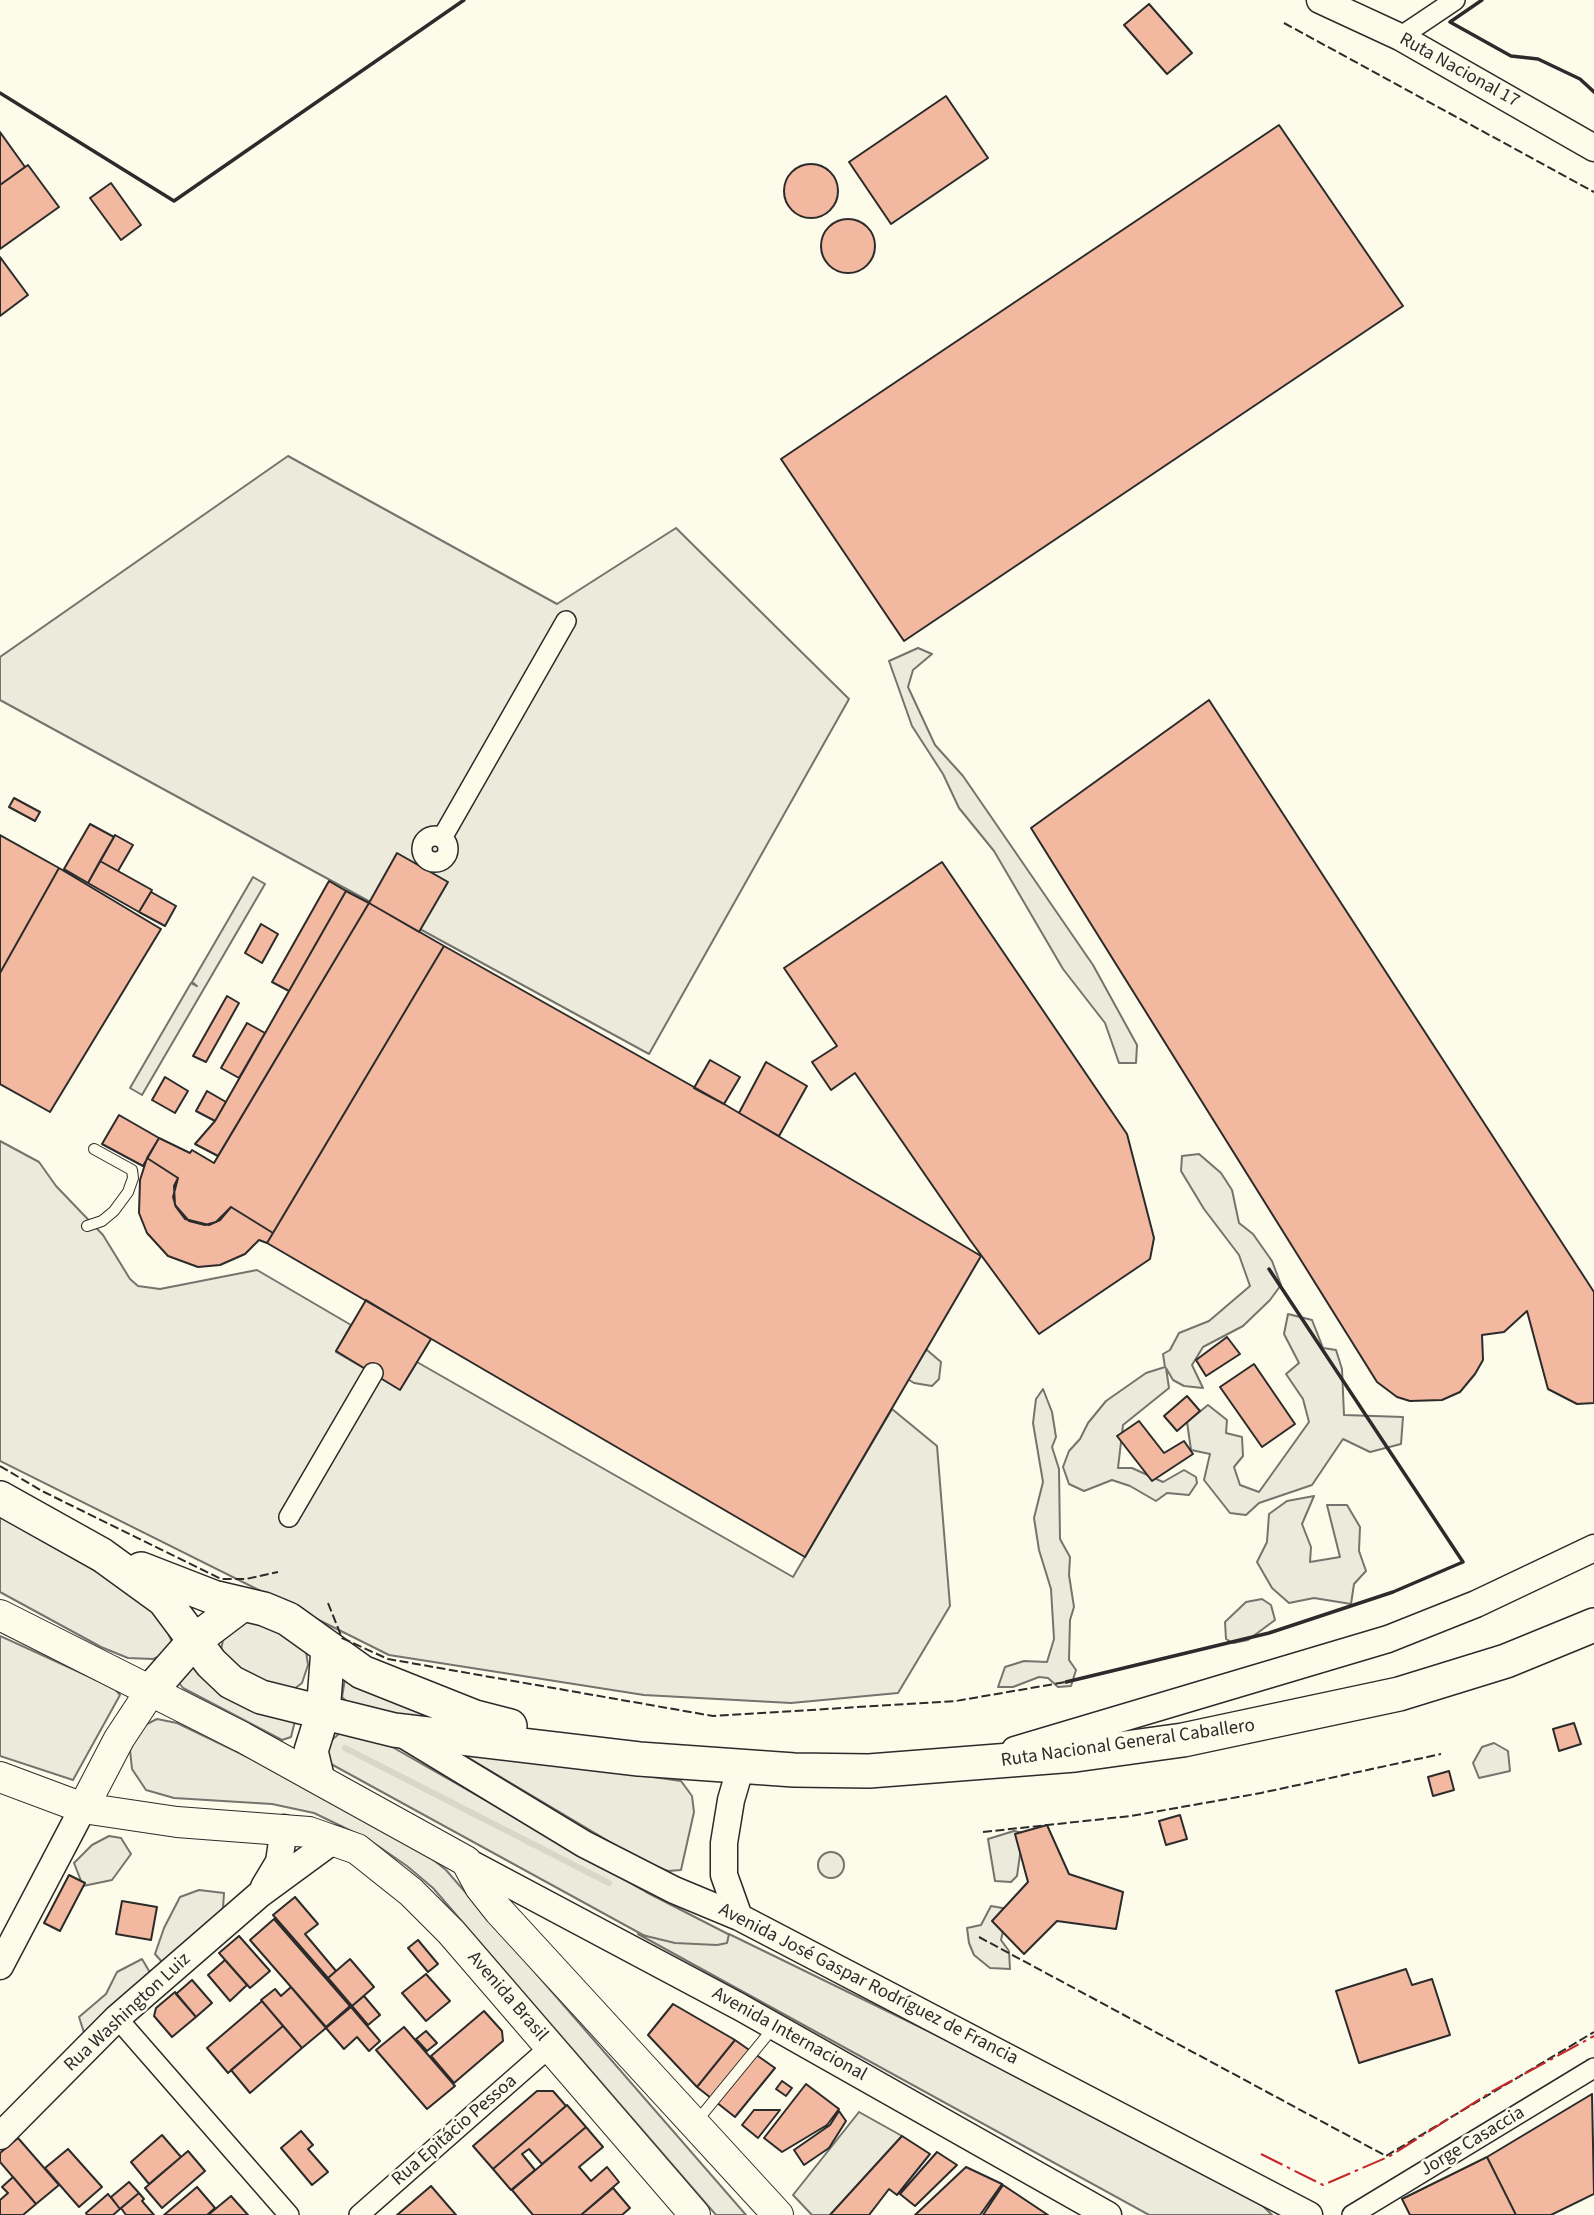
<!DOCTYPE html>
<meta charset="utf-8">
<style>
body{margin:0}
canvas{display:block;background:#fdfbea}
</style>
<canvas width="1594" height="2215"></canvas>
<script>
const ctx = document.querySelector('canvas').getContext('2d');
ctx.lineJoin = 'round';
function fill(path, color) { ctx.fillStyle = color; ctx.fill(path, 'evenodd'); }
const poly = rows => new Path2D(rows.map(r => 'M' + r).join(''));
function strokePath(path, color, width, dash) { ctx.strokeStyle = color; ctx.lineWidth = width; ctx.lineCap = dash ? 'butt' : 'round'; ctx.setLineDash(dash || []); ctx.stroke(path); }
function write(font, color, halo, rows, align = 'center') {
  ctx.font = font + ' "Source Sans 3",sans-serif'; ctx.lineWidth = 5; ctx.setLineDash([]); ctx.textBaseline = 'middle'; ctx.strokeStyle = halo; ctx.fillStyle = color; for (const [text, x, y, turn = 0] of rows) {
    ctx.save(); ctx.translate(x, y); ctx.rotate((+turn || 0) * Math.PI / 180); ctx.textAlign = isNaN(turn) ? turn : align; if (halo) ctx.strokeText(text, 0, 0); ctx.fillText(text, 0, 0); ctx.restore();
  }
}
const green = poly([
 [918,648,932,654,913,670,908,687,935,745,963,776,1093,965,1137,1045,1136,1063,1119,1063,1105,1023,1063,969,994,851,959,808,943,774,912,726,889,661,918,648],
 [1199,1154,1221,1173,1232,1190,1239,1223,1253,1234,1272,1261,1281,1285,1270,1300,1243,1326,1203,1347,1192,1365,1203,1388,1184,1386,1173,1380,1166,1368,1169,1388,1123,1425,1118,1468,1132,1468,1163,1482,1184,1470,1196,1477,1197,1483,1189,1495,1167,1493,1156,1501,1130,1486,1112,1480,1084,1491,1069,1484,1063,1467,1069,1451,1080,1439,1088,1423,1106,1401,1146,1373,1165,1367,1163,1354,1170,1350,1179,1333,1209,1321,1250,1286,1239,1255,1204,1209,1181,1171,1182,1156,1199,1154],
 [1288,1314,1312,1320,1323,1348,1336,1350,1342,1369,1344,1415,1403,1417,1401,1444,1370,1452,1343,1439,1312,1485,1259,1503,1246,1515,1230,1513,1204,1480,1210,1454,1191,1450,1187,1422,1208,1405,1227,1420,1226,1433,1242,1437,1243,1456,1234,1467,1240,1485,1259,1492,1309,1422,1303,1399,1286,1374,1299,1363,1284,1334,1288,1314],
 [927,1350,941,1362,939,1379,932,1386,914,1383,906,1378,912,1360,927,1350],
 [1043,1389,1052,1412,1056,1437,1052,1447,1059,1469,1060,1539,1070,1557,1069,1575,1074,1607,1070,1620,1069,1660,1076,1670,1071,1686,1058,1687,1048,1678,1039,1677,1013,1687,998,1687,1005,1667,1024,1661,1047,1662,1054,1639,1051,1589,1039,1550,1034,1518,1043,1482,1033,1423,1036,1399,1043,1389],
 [1314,1496,1302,1524,1311,1547,1310,1562,1340,1557,1327,1505,1347,1505,1360,1527,1359,1551,1366,1571,1354,1584,1351,1604,1314,1598,1289,1603,1272,1588,1257,1562,1267,1542,1269,1514,1287,1501,1314,1496],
 [0,1517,120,1585,161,1616,172,1642,160,1656,153,1659,128,1658,101,1647,0,1592,0,1517],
 [1262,1599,1271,1605,1275,1620,1248,1640,1233,1643,1226,1639,1225,1622,1246,1602,1262,1599],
 [249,1619,263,1621,306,1651,308,1665,302,1683,294,1689,251,1682,221,1650,223,1640,249,1619],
 [0,1636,114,1688,120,1695,73,1780,0,1756,0,1636],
 [190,1663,296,1717,291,1737,282,1740,183,1688,179,1683,190,1663],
 [345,1679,472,1725,406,1717,347,1702,342,1697,345,1679],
 [157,1719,177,1723,341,1802,420,1849,446,1870,746,2215,716,2215,433,1888,407,1866,368,1839,314,1813,272,1804,174,1798,146,1790,132,1769,130,1750,141,1727,157,1719],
 [340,1733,387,1744,646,1892,1263,2208,1154,2215,331,1764,327,1759,327,1744,340,1733],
 [1494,1743,1508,1751,1510,1771,1479,1778,1473,1763,1482,1747,1494,1743],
 [462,1754,513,1757,681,1781,692,1796,694,1812,681,1870,668,1871,642,1861,462,1754],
 [1014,1831,1023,1833,1017,1876,1011,1882,995,1881,988,1839,1014,1831],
 [109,1836,121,1838,131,1854,112,1880,83,1886,74,1863,92,1845,109,1836],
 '818 1865a13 13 0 1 1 26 0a13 13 0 1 1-26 0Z',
 [199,1890,224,1893,223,1908,169,1970,155,1954,164,1928,180,1897,199,1890],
 [991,1906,1008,1909,1001,1940,1009,1951,1010,1969,990,1968,974,1955,969,1943,967,1928,981,1925,991,1906],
 [142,1959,155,1981,86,2039,79,2017,106,1994,117,1972,142,1959]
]);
const parking = poly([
 [288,456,557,604,676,528,849,699,649,1054,0,700,0,657,288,456],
 [253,877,265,884,142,1095,130,1088,191,983,197,986,192,982,253,877],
 [0,1141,39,1162,56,1186,103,1235,130,1279,138,1286,160,1289,257,1270,351,1325,336,1352,400,1389,417,1362,793,1577,892,1409,937,1446,950,1606,898,1693,791,1703,644,1695,389,1655,0,1461,0,1141],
 [638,1934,675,1943,717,1945,727,1943,729,1934,1131,2130,1262,2205,1272,2215,1149,2215,638,1934],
 [859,2112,902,2136,830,2215,812,2215,793,2195,859,2112]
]);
const stream = poly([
 [345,1748,609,1883]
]);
const building = poly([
 [1149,4,1192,53,1167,74,1124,25,1149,4],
 [946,96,988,158,891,224,849,162,946,96],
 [1279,125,1403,306,904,641,781,459,1279,125],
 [0,132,25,167,0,185,0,132],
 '784 191a27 27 0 1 1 54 0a27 27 0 1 1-54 0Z',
 [28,165,59,207,0,249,0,185,28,165],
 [111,183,141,225,121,240,90,198,111,183],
 '821 246a27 27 0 1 1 54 0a27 27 0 1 1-54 0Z',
 [0,257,28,295,0,316,0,257],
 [1209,700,1594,1292,1594,1403,1577,1404,1548,1389,1527,1311,1504,1332,1482,1335,1483,1360,1475,1374,1460,1392,1442,1400,1410,1401,1397,1397,1377,1382,1031,828,1209,700],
 [14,798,40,812,35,821,9,807,14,798],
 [90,824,114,837,88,883,64,869,90,824],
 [0,835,59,868,0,973,0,835],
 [115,835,133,845,118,871,100,861,115,835],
 [397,853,448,882,419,932,369,903,397,853],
 [100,861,152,890,139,912,88,883,100,861],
 [942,862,1127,1134,1154,1238,1150,1259,1039,1334,970,1240,855,1073,831,1090,812,1062,837,1046,784,968,942,862],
 [59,868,161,929,50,1112,0,1084,0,973,59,868],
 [329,881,346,891,289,991,272,982,329,881],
 [346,891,369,903,218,1156,195,1144,215,1121,346,891],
 [151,892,176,906,165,926,139,912,151,892],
 [369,903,444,946,273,1233,231,1207,216,1222,205,1225,189,1221,175,1205,174,1186,178,1178,147,1158,159,1138,190,1153,192,1150,214,1163,369,903],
 [261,924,278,934,262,963,245,953,261,924],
 [444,946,724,1104,981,1256,805,1557,267,1243,444,946],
 [227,996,239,1003,206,1062,193,1056,227,996],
 [247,1023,265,1033,239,1078,221,1068,247,1023],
 [710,1060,740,1077,724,1104,694,1088,710,1060],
 [766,1062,807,1086,779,1136,739,1113,766,1062],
 [165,1077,188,1091,175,1113,152,1100,165,1077],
 [207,1091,226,1102,215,1121,196,1111,207,1091],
 [119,1115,159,1138,143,1166,102,1144,119,1115],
 [147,1158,178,1178,173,1197,176,1207,185,1219,209,1225,220,1220,231,1207,273,1233,267,1243,259,1240,245,1254,220,1265,198,1267,168,1256,147,1233,139,1213,140,1180,147,1158],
 [366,1300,431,1339,400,1390,336,1351,366,1300],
 [1227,1337,1240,1354,1206,1376,1196,1360,1227,1337],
 [1254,1364,1295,1424,1262,1447,1220,1387,1254,1364],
 [1187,1396,1200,1411,1177,1431,1164,1416,1187,1396],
 [1139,1421,1164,1453,1184,1441,1193,1454,1152,1481,1117,1436,1139,1421],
 [1574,1723,1581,1744,1559,1751,1553,1729,1574,1723],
 [1449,1771,1454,1790,1433,1796,1428,1777,1449,1771],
 [1180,1815,1187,1839,1166,1845,1159,1821,1180,1815],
 [1047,1825,1069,1874,1123,1892,1116,1929,1057,1921,1024,1954,992,1921,1028,1882,1015,1834,1047,1825],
 [69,1875,85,1883,60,1931,44,1923,69,1875],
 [295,1897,318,1924,305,1934,336,1971,328,1978,273,1915,295,1897],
 [122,1901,157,1907,151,1940,116,1934,122,1901],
 [274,1919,350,2006,326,2027,250,1940,274,1919],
 [239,1936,270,1971,250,1988,219,1953,239,1936],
 [418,1940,438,1964,428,1972,408,1948,418,1940],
 [350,1959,374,1987,352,2006,328,1978,350,1959],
 [225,1960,247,1985,230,2001,208,1975,225,1960],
 [1406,1969,1412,1985,1432,1979,1450,2035,1359,2063,1336,1991,1406,1969],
 [426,1974,450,2001,426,2021,402,1993,426,1974],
 [192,1980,212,2003,196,2017,176,1994,192,1980],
 [291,1987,326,2028,302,2048,261,2000,275,1989,281,1996,291,1987],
 [175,1992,196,2017,172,2037,154,2016,156,2008,175,1992],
 [364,1996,380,2015,368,2025,352,2006,364,1996],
 [262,2001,283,2026,228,2073,207,2048,262,2001],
 [673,2004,735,2040,697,2087,648,2035,673,2004],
 [351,2007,380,2041,369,2051,357,2037,344,2049,326,2028,351,2007],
 [484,2011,502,2031,503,2041,454,2083,431,2056,484,2011],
 [283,2026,302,2048,250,2093,231,2070,283,2026],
 [404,2027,455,2086,427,2109,376,2050,404,2027],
 [426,2031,437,2043,427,2051,416,2039,426,2031],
 [735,2040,775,2068,735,2117,697,2087,735,2040],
 [782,2081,792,2088,786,2096,776,2089,782,2081],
 [806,2084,839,2109,827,2125,782,2152,764,2138,806,2084],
 [537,2091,553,2091,566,2106,493,2169,473,2146,537,2091],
 [1592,2094,1594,2194,1551,2215,1516,2215,1487,2157,1592,2094],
 [567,2105,586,2127,542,2164,529,2149,522,2154,535,2170,511,2190,493,2169,567,2105],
 [754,2110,780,2110,758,2138,742,2125,754,2110],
 [839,2111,846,2121,829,2148,804,2165,794,2150,830,2125,839,2111],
 [586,2127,603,2147,579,2167,591,2181,607,2167,619,2182,581,2215,533,2215,512,2190,586,2127],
 [301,2131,313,2145,308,2149,328,2172,312,2185,281,2148,301,2131],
 [162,2135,181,2157,149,2184,131,2162,162,2135],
 [902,2136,930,2154,897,2195,889,2189,869,2215,830,2215,902,2136],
 [18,2138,59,2185,36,2204,0,2162,0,2153,18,2138],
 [68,2149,102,2187,79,2207,45,2168,68,2149],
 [188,2151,205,2171,162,2208,145,2188,188,2151],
 [937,2152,957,2165,915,2206,900,2194,937,2152],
 [1487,2157,1516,2215,1410,2215,1402,2199,1487,2157],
 [966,2167,1002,2184,980,2215,915,2215,966,2167],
 [13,2177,36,2204,23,2215,0,2215,0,2200,8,2193,2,2187,13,2177],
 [129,2182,139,2193,120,2209,111,2197,129,2182],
 [1003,2185,1048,2215,983,2215,1003,2185],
 [431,2186,456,2215,397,2215,431,2186],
 [197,2187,215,2208,207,2215,164,2215,197,2187],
 [613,2188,630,2208,622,2215,581,2215,613,2188],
 [139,2193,144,2199,142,2201,154,2215,126,2215,121,2208,139,2193],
 [108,2194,120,2209,113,2215,87,2215,86,2213,108,2194],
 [231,2196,248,2215,208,2215,231,2196]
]);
const lane = poly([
 [87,1226,102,1221,114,1211,128,1192,133,1178,132,1170,94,1149],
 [697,2121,774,2027]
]);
const street = poly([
 [1400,37,1455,0],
 '422 849a13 13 0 1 1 26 0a13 13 0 1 1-26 0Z',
 [442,838,566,621],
 [289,1517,373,1373],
 [117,2018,289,2215],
 [359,2215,550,2047],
 [1352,2215,1594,2068]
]);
const secondary = poly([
 [1320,0,1400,37,1594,148],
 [399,1732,584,1844,674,1890,739,1917,1309,2215],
 [1015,1750,1388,1639,1476,1604,1594,1548],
 [466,1861,740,2007,1108,2215],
 [264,1887,279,1862,284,1828],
 [739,1917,724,1875,724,1843,731,1800,741,1766],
 [0,1966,83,1808],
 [0,2136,117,2018,260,1894,335,1839]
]);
const primary = poly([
 [0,1615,242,1737,466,1861,480,1887,499,1911,778,2215],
 [0,1777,83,1808,177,1822,309,1832,357,1849,411,1892,451,1932,695,2215],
 [83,1808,119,1739,152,1689]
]);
const highway = poly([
 [0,1498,102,1555,164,1600,211,1663,231,1682,261,1697,394,1730,639,1759,794,1770,869,1771,1075,1755,1183,1740,1399,1694,1506,1661,1594,1625],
 [141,1569,213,1597,264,1609,288,1619,362,1672,475,1717,510,1726],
 [152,1689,194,1641,243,1604],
 [317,1776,311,1751,323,1713,328,1649]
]);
const fence = poly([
 [1284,23,1594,192],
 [0,1466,42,1491,221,1579,246,1579,278,1572],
 [328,1603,342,1638,388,1659,713,1716,956,1701,1066,1682],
 [983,1832,1131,1816,1261,1793,1441,1754],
 [979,1937,1386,2156,1594,2032]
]);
const wall = poly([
 [1482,0,1450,22,1511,56,1538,59,1580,79,1594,92],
 [0,93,174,201,464,0],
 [1066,1682,1269,1633,1393,1592,1463,1562,1269,1269]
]);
const power = poly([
 [1261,2154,1323,2185,1390,2156,1491,2092,1594,2036]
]);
const streetNames = [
 ["Ruta Nacional 17",1459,71,29],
 ["Ruta Nacional General Caballero",1128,1744,-8],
 ["Avenida José Gaspar Rodríguez de Francia",868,1985,27],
 ["Avenida Brasil",507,1997,49],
 ["Rua Washington Luiz",128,2013,-43],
 ["Avenida Internacional",789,2035,29],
 ["Rua Epitácio Pessoa",455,2131,-41],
 ["Jorge Casaccia",1473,2142,-31]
];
fill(green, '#ecebdb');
strokePath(green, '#74746e', 2);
fill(parking, '#eceadb');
strokePath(parking, '#74746e', 2);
strokePath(stream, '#d8d7c9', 6);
fill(building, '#f2b8a0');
strokePath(building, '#2b2b2b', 2);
strokePath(lane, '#2b2b2b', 12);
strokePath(street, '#2b2b2b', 22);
strokePath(secondary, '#2b2b2b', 29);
strokePath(primary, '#2b2b2b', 32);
strokePath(highway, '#2b2b2b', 36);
strokePath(lane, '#fdfbea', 10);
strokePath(street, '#fdfbea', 19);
strokePath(secondary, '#fdfbea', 26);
strokePath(primary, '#fdfbea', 30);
strokePath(highway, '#fdfbea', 33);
strokePath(fence, '#2b2b2b', 2, [9, 3.5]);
strokePath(wall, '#2b2b2b', 3.5);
strokePath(power, '#c62828', 2, [24, 5, 3.5, 5]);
write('19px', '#2b2b2b', '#fdfbea', streetNames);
</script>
